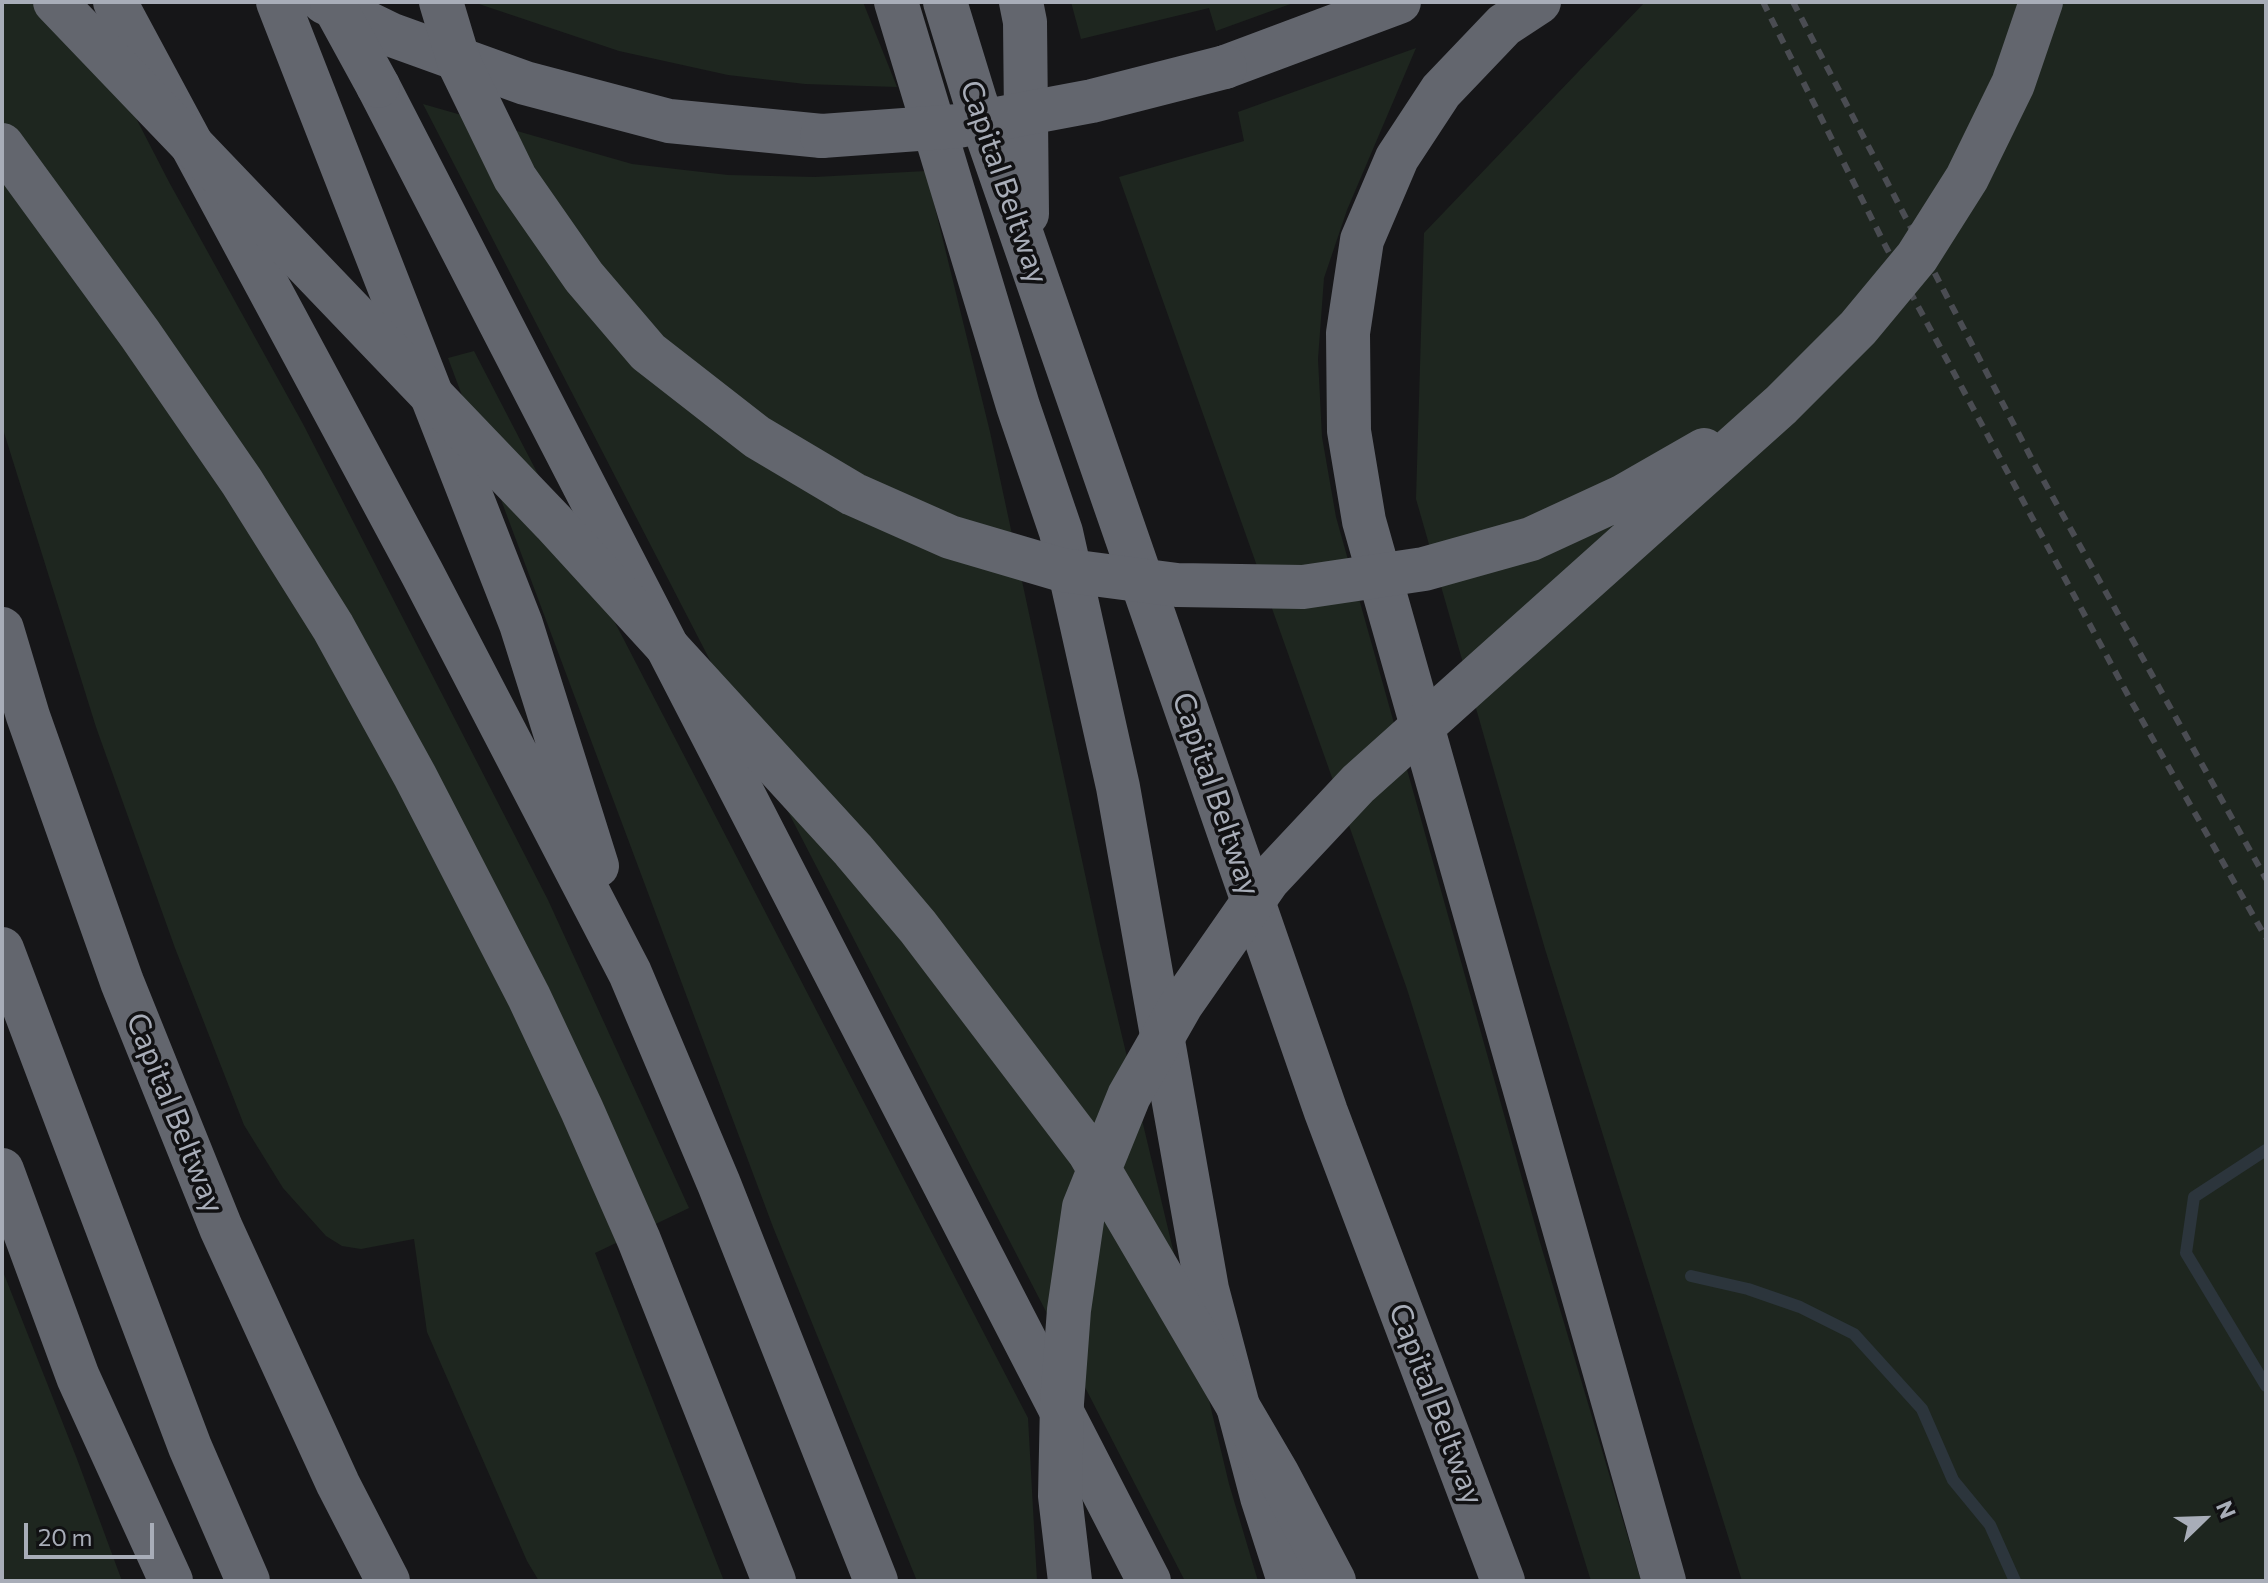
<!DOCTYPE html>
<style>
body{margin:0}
#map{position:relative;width:2268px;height:1583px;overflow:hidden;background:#161618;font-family:Commissioner,sans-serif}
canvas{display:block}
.frame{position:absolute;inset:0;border:4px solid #a8adb8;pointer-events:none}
.north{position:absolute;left:2164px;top:1479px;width:80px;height:80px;-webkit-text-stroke:6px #111113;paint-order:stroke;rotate:67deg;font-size:22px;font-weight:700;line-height:32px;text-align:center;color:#a8adb8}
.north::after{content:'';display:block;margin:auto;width:28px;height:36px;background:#a8adb8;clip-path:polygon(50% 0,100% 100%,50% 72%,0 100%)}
.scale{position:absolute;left:24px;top:1523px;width:130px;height:36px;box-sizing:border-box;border:4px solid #a8adb8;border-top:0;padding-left:10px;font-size:24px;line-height:28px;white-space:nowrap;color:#a8adb8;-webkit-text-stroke:6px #111113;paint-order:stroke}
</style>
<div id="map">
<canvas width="2268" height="1583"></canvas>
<div class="frame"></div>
<div class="north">N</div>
<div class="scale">20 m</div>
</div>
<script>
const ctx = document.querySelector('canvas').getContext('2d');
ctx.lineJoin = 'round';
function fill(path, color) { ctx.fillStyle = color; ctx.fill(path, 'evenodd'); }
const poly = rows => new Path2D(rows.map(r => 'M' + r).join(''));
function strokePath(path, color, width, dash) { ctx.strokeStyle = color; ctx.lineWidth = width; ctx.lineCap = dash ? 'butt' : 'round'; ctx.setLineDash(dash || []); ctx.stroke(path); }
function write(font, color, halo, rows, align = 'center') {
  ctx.font = font + ' Commissioner,sans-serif'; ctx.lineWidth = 7; ctx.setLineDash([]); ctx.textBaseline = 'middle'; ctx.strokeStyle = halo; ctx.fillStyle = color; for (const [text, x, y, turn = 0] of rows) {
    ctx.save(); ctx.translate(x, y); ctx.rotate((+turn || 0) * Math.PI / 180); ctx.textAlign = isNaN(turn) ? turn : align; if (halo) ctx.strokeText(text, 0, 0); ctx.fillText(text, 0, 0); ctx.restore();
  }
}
const green = poly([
 [2,2,76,2,169,182,303,424,548,900,689,1208,595,1253,724,1581,539,1581,527,1561,427,1332,414,1239,361,1249,342,1246,326,1236,283,1188,244,1125,175,948,96,727,2,426],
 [473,2,863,2,897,87,805,84,728,75,619,51],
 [1071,2,1296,2,1216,31,1209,8,1081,39],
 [1645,2,2266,2,2266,1581,1742,1581,1545,949,1416,499,1424,233],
 [1416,48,1347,210,1324,278,1318,359,1322,437,1336,517,1539,1239,1641,1581,1591,1581,1407,989,1119,177,1244,141,1238,112],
 [423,104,632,164,728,175,815,177,926,171,990,432,1100,944,1229,1484,1258,1581,1185,1581],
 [474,351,1028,1418,1037,1581,917,1581,773,1227,448,358],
 [2,1269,77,1459,122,1581,2,1581]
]);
const stream = poly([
 [2266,1150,2194,1197,2186,1253,2266,1386],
 [1691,1276,1748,1289,1800,1307,1854,1334,1922,1409,1953,1480,1990,1525,2015,1581]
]);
const highway = poly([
 [115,2,422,573,630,973,719,1184,876,1581],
 [278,2,521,624,597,866],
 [324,2,392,35,525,83,669,121,822,136],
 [896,2,1018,406,1061,532,1118,787,1207,1289,1262,1497,1289,1581],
 [945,2,975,100,1326,1112,1503,1581],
 [1021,2,1025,22,1027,214],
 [1539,2,1504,25,1441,91,1397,158,1362,240,1348,333,1349,431,1364,521,1664,1581],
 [1225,67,1399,2],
 [378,86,1149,1581],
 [2,145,140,334,242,482,333,627,415,776,529,997,582,1110,639,1240,774,1581],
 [2,629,28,716,122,982,221,1228,338,1484,388,1581],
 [2,949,190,1447,248,1581],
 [2,1170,78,1377,171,1581]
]);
const rail = poly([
 [1763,2,1886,247,2130,699,2266,938],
 [1793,2,2036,467,2266,879]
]);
const highwayBridge = poly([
 [55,2,554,523,853,850,918,927,1089,1152,1277,1473,1334,1581],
 [332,2,378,86],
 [441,2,460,65,515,178,584,277,648,352,757,437,853,494,950,537,1062,570,1177,585,1303,587,1424,569,1531,539,1622,497,1704,450],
 [822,136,959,126,1092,101,1225,67],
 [1070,1581,1060,1496,1062,1403,1069,1310,1084,1207,1129,1096,1181,1005,1268,880,1358,784,1781,405,1858,328,1917,257,1967,178,2013,84,2041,2]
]);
const streetNames = [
 ["Capital Beltway",1004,182,71],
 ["Capital Beltway",1216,794,71],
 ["Capital Beltway",175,1113,68],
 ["Capital Beltway",1436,1404,69]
];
fill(green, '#1e261f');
strokePath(stream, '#2c353c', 12);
strokePath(highway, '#63666e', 44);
strokePath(rail, '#4a4c52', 6, [10, 8]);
strokePath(highwayBridge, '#63666e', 44);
write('30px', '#a8adb8', '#111113', streetNames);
</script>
